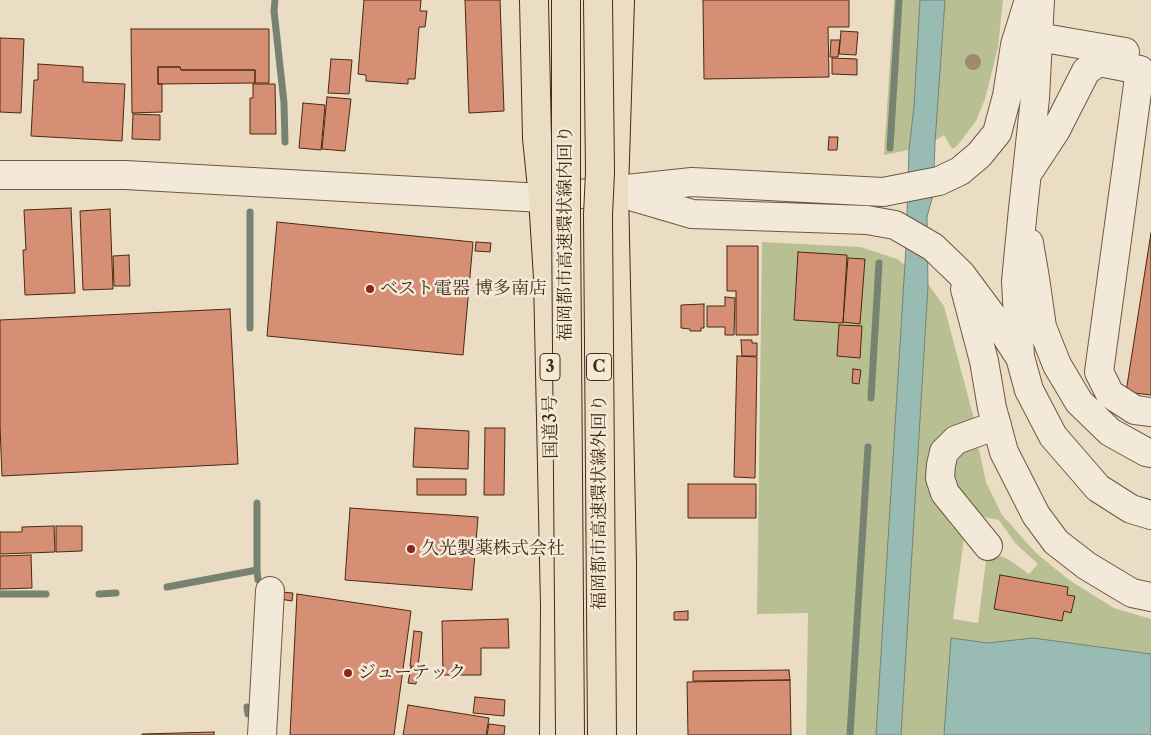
<!DOCTYPE html>
<meta charset="utf-8">
<style>
body{margin:0}
canvas{display:block;background:#ebddc4}
</style>
<canvas width="1151" height="735"></canvas>
<script>
const ctx = document.querySelector('canvas').getContext('2d');
ctx.lineJoin = 'round';
function fill(path, color) { ctx.fillStyle = color; ctx.fill(path, 'evenodd'); }
const poly = rows => new Path2D(rows.map(r => 'M' + r).join(''));
function strokePath(path, color, width, dash) { ctx.strokeStyle = color; ctx.lineWidth = width; ctx.lineCap = dash ? 'butt' : 'round'; ctx.setLineDash(dash || []); ctx.stroke(path); }
function write(font, color, halo, rows, align = 'center') {
  ctx.font = font + ' "Libre Caslon Text","Noto Serif JP",serif'; ctx.lineWidth = 5; ctx.setLineDash([]); ctx.textBaseline = 'middle'; ctx.strokeStyle = halo; ctx.fillStyle = color; for (const [text, x, y, turn = 0] of rows) {
    ctx.save(); ctx.translate(x, y); ctx.rotate((+turn || 0) * Math.PI / 180); ctx.textAlign = isNaN(turn) ? turn : align; if (halo) ctx.strokeText(text, 0, 0); ctx.fillText(text, 0, 0); ctx.restore();
  }
}
const green = poly([
 [894,0,1003,0,998,47,985,99,976,121,957,146,952,149,944,135,920,150,909,150,884,155],
 [762,242,860,247,897,259,925,280,944,306,974,419,949,433,951,525,964,538,953,619,978,623,986,561,990,557,998,555,1008,559,1029,574,1038,564,1015,543,999,520,983,517,968,508,953,490,950,466,963,447,978,445,986,482,1002,515,1036,553,1069,580,1114,608,1151,619,1151,735,806,735,808,613,757,614]
]);
const water = poly([
 [920,0,945,0,935,143,933,195,927,217,928,286,901,735,876,735,906,247,909,150,914,106,920,0],
 [951,638,988,643,1033,638,1151,654,1151,735,944,735,951,638]
]);
const stream = poly([
 [275,0,274,11,284,103,285,142],
 [890,148,899,0],
 [250,328,250,212],
 [871,398,879,263],
 [257,503,257,570,258,580],
 [167,587,257,570],
 [0,594,46,594],
 [99,594,116,593],
 [247,707,248,714],
 [850,735,868,447]
]);
const building = poly([
 [364,0,421,0,420,11,427,11,425,27,419,27,415,79,408,79,408,84,366,81,366,75,358,74,364,0],
 [465,0,500,0,504,111,469,113,465,0],
 [703,0,849,0,849,27,828,27,829,77,704,79,703,0],
 [131,29,269,29,269,83,255,83,255,70,181,70,180,67,158,67,158,84,162,84,162,112,132,113,131,29],
 [841,31,858,32,856,55,839,54,841,31],
 [0,38,24,39,21,113,0,112,0,38],
 [831,40,840,40,838,57,830,57,831,40],
 [832,58,857,59,857,75,832,74,832,58],
 [331,59,352,60,349,94,328,93,331,59],
 [38,64,83,67,83,82,125,84,122,141,31,136,34,80,38,80,38,64],
 [158,67,180,67,181,70,255,70,255,83,158,84,158,67],
 [253,84,275,84,276,134,250,134,250,98,253,98,253,84],
 [327,97,351,99,345,151,322,149,327,97],
 [303,103,325,105,321,150,299,148,303,103],
 [133,114,160,115,160,140,132,139,133,114],
 [829,137,838,137,837,150,828,150,829,137],
 [71,208,75,293,25,295,23,250,26,250,24,210,71,208],
 [110,209,113,289,83,290,80,211,110,209],
 [277,222,473,242,463,355,267,336,277,222],
 [1151,233,1151,395,1126,392,1151,233],
 [476,242,491,243,490,252,475,251,476,242],
 [727,246,758,246,758,335,736,335,736,291,727,291,727,246],
 [798,252,847,255,843,323,794,320,798,252],
 [129,255,130,286,114,286,113,256,129,255],
 [848,258,865,259,860,324,843,322,848,258],
 [725,297,735,298,734,335,725,335,725,327,707,327,707,306,725,306,725,297],
 [704,304,704,328,701,328,701,331,690,331,690,329,681,328,681,305,704,304],
 [230,309,238,464,2,476,0,426,0,320,230,309],
 [839,325,862,326,860,358,837,356,839,325],
 [741,340,752,340,752,343,757,343,757,356,742,356,741,340],
 [737,356,757,357,755,478,734,477,737,356],
 [853,369,861,370,859,384,852,383,853,369],
 [415,428,469,431,468,469,413,467,415,428],
 [485,428,505,428,504,495,484,495,485,428],
 [417,479,466,479,466,495,417,495,417,479],
 [688,484,756,484,756,518,688,518,688,484],
 [350,508,478,517,472,590,345,580,350,508],
 [54,526,55,552,0,554,0,532,22,532,22,527,54,526],
 [56,526,82,526,82,551,56,552,56,526],
 [31,555,32,588,0,589,0,556,31,555],
 [1000,575,1068,587,1067,595,1075,596,1071,613,1064,611,1062,621,994,609,1000,575],
 [281,592,293,593,292,601,280,599,281,592],
 [297,594,411,611,394,735,290,735,297,594],
 [688,611,688,620,674,620,674,612,688,611],
 [508,619,509,648,481,648,481,675,443,675,442,621,508,619],
 [414,631,422,632,418,667,410,666,414,631],
 [411,667,418,667,416,684,408,683,411,667],
 [789,670,790,680,693,681,693,671,789,670],
 [790,680,791,735,688,735,687,682,790,680],
 [475,697,505,700,504,716,473,713,475,697],
 [408,705,489,718,486,735,403,735,408,705],
 [489,724,505,726,504,735,487,735,489,724],
 [214,732,214,735,142,735,142,734,214,732]
]);
const minor = poly([
 [1040,0,1035,98,1023,209,1016,281,1020,357,1029,390,1053,436,1098,488,1131,509,1151,515],
 [1038,37,1125,52],
 [1029,171,1056,130,1086,71,1099,62,1140,70,1099,372,1110,394,1135,410,1151,412],
 [0,175,125,175,543,198,692,182,883,192,939,181,960,171,979,155,997,133,1007,96,1015,45,1029,0],
 [624,194,692,214,867,220,895,225,933,247,961,274,999,325,1019,356],
 [1029,243,1035,278,1042,327,1057,365,1079,402,1110,432,1146,452,1151,453],
 [965,289,984,361,992,408,1004,452,1036,515,1056,542,1087,566,1132,593,1151,597],
 [988,546,945,493,940,478,941,465,944,452,956,440,997,425],
 [262,735,270,591]
]);
const highway = poly([
 [534,0,537,138,543,198,548,278,555,607,554,735],
 [620,0,614,191,622,561,622,735]
]);
const highwayBridge = poly([
 [566,0,566,217,570,735],
 [598,0,600,172,598,215,602,735]
]);
const trees = [
 [973,62]
];
const markers = [
 [370,289,5,"#8f2418"],
 [411,549,5,"#8f2418"],
 [348,673,5,"#8f2418"]
];
const shields = [
 [550,367,20],
 [599,367,25]
];
const shieldNames = [
 ["3",550,367],
 ["C",599,367]
];
const streetNames = [
 ["福岡都市高速環状線内回り",566,233,-90],
 ["国道3号",551,427,-91],
 ["福岡都市高速環状線外回り",600,502,-90]
];
const poiNames = [
 ["ベスト電器 博多南店",380,289],
 ["久光製薬株式会社",421,549],
 ["ジューテック",358,673]
];
fill(green, '#b8c093');
fill(water, '#98bcb3');
strokePath(water, '#788272', 1);
strokePath(stream, '#788272', 7);
fill(building, '#d68e75');
strokePath(building, '#482a11', 1);
strokePath(minor, '#71573e', 30);
strokePath(highway, '#482a11', 30);
strokePath(minor, '#f2e9d9', 28);
strokePath(highway, '#ebddc4', 28);
strokePath(highwayBridge, '#482a11', 30, []);
strokePath(highwayBridge, '#ebddc4', 28);
ctx.fillStyle = '#9d8b70';
for (const [x, y] of trees) { ctx.beginPath(); ctx.arc(x, y, 8, 0, 2 * Math.PI); ctx.fill(); }
for (const [x, y, r, color] of markers) { const dot = new Path2D(); dot.arc(x, y, r, 0, 2 * Math.PI); ctx.fillStyle = color; ctx.fill(dot); strokePath(dot, '#f2e9d9', 2); }
for (const [x, y, w] of shields) { const box = new Path2D(); box.roundRect(x - w / 2, y - 13.5, w, 27, 4); ctx.fillStyle = '#f2e9d9'; ctx.fill(box); strokePath(box, '#482a11', 1); }
write('bold 16px', '#482a11', null, shieldNames);
write('18px', '#482a11', '#f2e9d9', streetNames);
write('18px', '#482a11', '#f2e9d9', poiNames, 'left');
</script>
